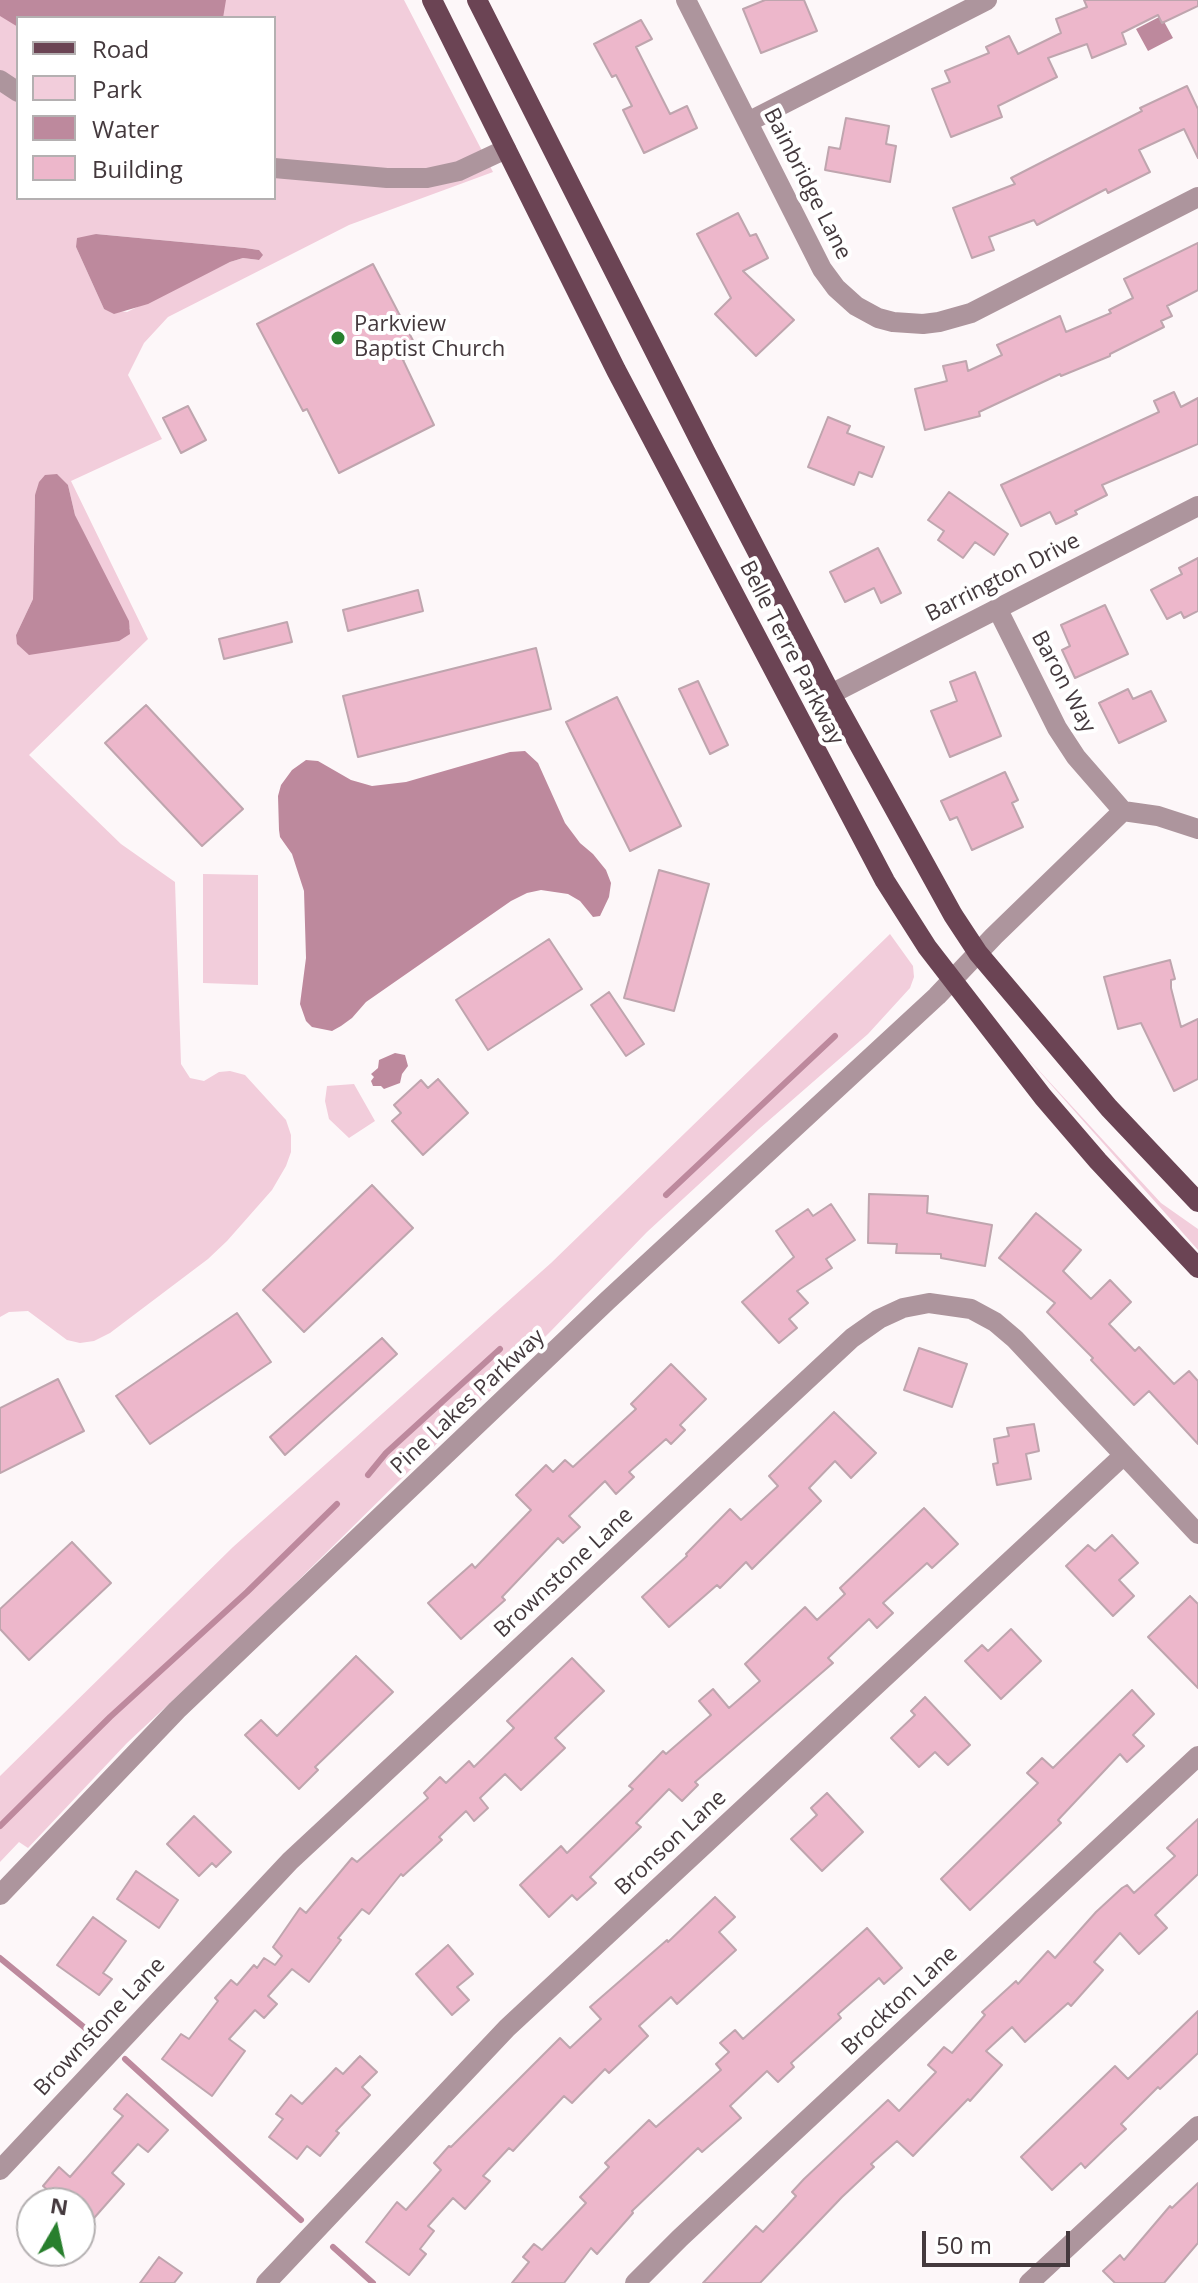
<!DOCTYPE html>
<style>
body{margin:0}
#map{position:relative;width:1198px;height:2283px;overflow:hidden;background:#fdf7f9;font-family:"Open Sans",sans-serif}
canvas{display:block}
.legend{position:absolute;left:16px;top:16px;width:260px;height:184px;box-sizing:border-box;background:#fff;border:2px solid #b4b0b1;margin:0;padding:10px 14px;list-style:none;font-size:24px;color:#44393d}
.legend li{display:flex;align-items:center;gap:16px;height:40px}
.legend b{width:40px;border:2px solid #b4b0b1}
.north{position:absolute;left:16px;top:2187px;width:80px;height:80px;box-sizing:border-box;background:#fff;border:2px solid #b4b0b1;border-radius:50%;rotate:9deg;font-size:22px;font-weight:700;line-height:32px;text-align:center;color:#44393d}
.north::after{content:'';display:block;margin:auto;width:28px;height:36px;background:#287f2d;clip-path:polygon(50% 0,100% 100%,50% 72%,0 100%)}
.scale{position:absolute;left:922px;top:2231px;width:148px;height:36px;box-sizing:border-box;border:4px solid #44393d;border-top:0;padding-left:10px;font-size:24px;line-height:28px;white-space:nowrap;color:#44393d;-webkit-text-stroke:6px #fff;paint-order:stroke}
</style>
<div id="map">
<canvas width="1198" height="2283"></canvas>
<ul class="legend">
<li><b style="height:10px;background:#6b4454"></b>Road</li>
<li><b style="height:22px;background:#f2cddb"></b>Park</li>
<li><b style="height:22px;background:#bd899d"></b>Water</li>
<li><b style="height:22px;background:#edb7cb"></b>Building</li>
</ul>
<div class="north">N</div>
<div class="scale">50 m</div>
</div>
<script>
const ctx = document.querySelector('canvas').getContext('2d');
ctx.lineJoin = 'round';
function fill(path, color) { ctx.fillStyle = color; ctx.fill(path, 'evenodd'); }
const poly = rows => new Path2D(rows.map(r => 'M' + r).join(''));
function strokePath(path, color, width, dash) { ctx.strokeStyle = color; ctx.lineWidth = width; ctx.lineCap = dash ? 'butt' : 'round'; ctx.setLineDash(dash || []); ctx.stroke(path); }
function write(font, color, halo, rows, align = 'center') {
  ctx.font = font + ' "Open Sans",sans-serif'; ctx.lineWidth = 8; ctx.setLineDash([]); ctx.textBaseline = 'middle'; ctx.strokeStyle = halo; ctx.fillStyle = color; for (const [text, x, y, turn = 0] of rows) {
    ctx.save(); ctx.translate(x, y); ctx.rotate((+turn || 0) * Math.PI / 180); ctx.textAlign = isNaN(turn) ? turn : align; if (halo) ctx.strokeText(text, 0, 0); ctx.fillText(text, 0, 0); ctx.restore();
  }
}
const green = poly([
 [0,0,404,0,493,172,349,225,168,317,144,343,128,375,162,439,71,481,148,639,29,755,121,844,175,882,181,1064,190,1078,204,1081,219,1072,230,1071,245,1075,286,1120,291,1135,291,1152,286,1166,272,1190,227,1241,208,1259,110,1333,94,1341,80,1343,67,1340,28,1311,9,1312,0,1317],
 [18,18,274,18,274,198,18,198],
 [96,234,245,248,259,250,259,260,243,258,230,262,127,312,104,309,76,247],
 [68,485,75,515,130,629,16,635,33,599,35,495],
 [203,874,258,875,258,985,203,983],
 [890,934,913,966,914,977,910,988,868,1034,759,1129,647,1232,549,1333,248,1630,127,1743,28,1848,19,1842,0,1862,0,1776,233,1547,551,1263],
 [1022,1052,1161,1203,1198,1229,1198,1250],
 [354,1084,375,1121,349,1138,329,1119,325,1101,327,1086]
]);
const water = poly([
 [0,0,226,0,223,18,18,18,18,27,0,16],
 [1161,16,1173,38,1148,51,1136,29],
 [96,234,245,248,259,250,263,255,259,260,243,258,230,262,148,304,114,314,104,309,76,247,77,238],
 [57,474,68,485,75,515,129,621,130,634,119,641,29,655,17,644,16,635,33,599,35,495,39,482,45,475],
 [525,751,538,763,565,823,580,843,593,854,606,870,611,883,609,897,600,916,593,917,580,901,568,894,541,890,527,893,511,901,366,1002,352,1018,341,1026,332,1031,312,1027,306,1021,300,1004,306,958,304,891,292,854,280,837,279,830,278,796,281,785,292,770,306,760,318,761,351,780,372,786,406,782,510,752],
 [395,1053,405,1055,408,1066,402,1074,400,1083,384,1089,381,1086,373,1086,371,1081,374,1077,371,1074,378,1068,379,1060]
]);
const stream = poly([
 [666,1195,835,1036],
 [368,1475,386,1453,500,1349],
 [0,1826,110,1717,247,1592,337,1504],
 [0,1958,96,2037],
 [125,2059,301,2220],
 [333,2247,373,2283]
]);
const building = poly([
 [765,0,804,0,817,31,761,53,743,9,765,0],
 [1084,0,1198,0,1198,6,1162,23,1158,15,1122,33,1126,44,1092,58,1087,44,1048,58,1057,77,998,106,1002,117,951,137,932,89,950,82,945,71,989,53,986,47,1009,36,1018,54,1061,33,1056,19,1087,7,1084,0],
 [641,20,652,39,636,47,670,114,687,106,697,128,644,153,623,110,632,106,616,75,612,77,594,44,641,20],
 [1187,86,1198,109,1198,158,1184,129,1139,150,1150,172,1108,193,1106,189,1037,225,1034,220,989,237,994,250,972,258,953,208,1015,184,1011,178,1142,111,1140,108,1187,86],
 [846,118,889,126,886,144,896,146,890,182,825,170,829,147,840,149,846,118],
 [738,213,750,236,756,234,768,258,743,271,794,320,756,356,715,314,731,298,697,234,738,213],
 [1198,243,1198,290,1167,306,1172,316,1161,321,1164,327,1110,354,1110,356,1061,376,1060,374,979,412,980,416,925,430,915,389,947,381,943,366,966,361,968,371,1002,355,997,345,1060,316,1066,332,1111,313,1109,310,1133,298,1124,279,1198,243],
 [373,264,419,352,403,360,434,425,339,473,307,409,303,411,257,324,373,264],
 [1174,392,1181,407,1198,398,1198,444,1102,485,1107,495,1075,511,1077,514,1056,524,1050,512,1021,526,1001,485,1159,412,1154,401,1174,392],
 [188,406,206,440,181,453,163,418,188,406],
 [828,417,850,426,847,433,884,447,872,477,859,472,854,485,808,467,828,417],
 [949,492,1008,534,994,555,975,542,963,558,938,540,944,531,928,520,949,492],
 [878,548,901,593,881,603,874,588,845,602,830,572,878,548],
 [1198,558,1198,611,1184,618,1181,612,1167,619,1151,590,1182,574,1179,568,1198,558],
 [418,590,423,611,348,631,343,610,418,590],
 [1105,605,1128,654,1075,678,1062,650,1070,646,1061,625,1105,605],
 [287,622,292,642,224,659,219,639,287,622],
 [536,648,551,709,358,757,343,696,536,648],
 [975,672,1001,736,950,757,931,711,957,701,950,682,975,672],
 [698,681,728,745,710,754,679,689,698,681],
 [1128,689,1133,699,1151,691,1166,721,1119,743,1099,703,1128,689],
 [617,697,681,826,630,851,566,722,617,697],
 [146,705,243,809,202,846,105,743,146,705],
 [1005,772,1018,800,1012,803,1023,827,972,850,957,817,950,820,941,801,1005,772],
 [659,870,709,884,674,1011,624,998,659,870],
 [549,939,582,989,488,1050,456,1000,549,939],
 [1170,960,1175,979,1171,980,1171,988,1181,1027,1198,1019,1198,1079,1174,1091,1141,1023,1118,1029,1104,977,1170,960],
 [609,992,644,1044,626,1056,591,1005,609,992],
 [438,1079,468,1113,423,1155,392,1121,401,1113,394,1105,421,1080,428,1088,438,1079],
 [372,1185,413,1228,304,1332,263,1290,372,1185],
 [869,1194,928,1196,927,1213,992,1225,985,1266,941,1258,941,1254,896,1253,897,1244,868,1243,869,1194],
 [831,1204,855,1240,826,1259,832,1268,797,1291,808,1303,789,1319,797,1328,779,1343,742,1302,794,1257,776,1231,808,1209,813,1216,831,1204],
 [1036,1213,1081,1250,1063,1271,1091,1299,1110,1280,1131,1302,1109,1324,1135,1351,1139,1347,1174,1384,1189,1371,1198,1381,1198,1444,1149,1391,1134,1405,1091,1360,1093,1358,1047,1312,1055,1303,999,1258,1036,1213],
 [237,1313,271,1362,150,1444,116,1396,237,1313],
 [382,1338,397,1354,285,1455,270,1437,382,1338],
 [919,1348,967,1364,952,1407,904,1390,919,1348],
 [671,1364,706,1399,680,1425,685,1430,671,1444,666,1439,629,1472,634,1477,616,1494,605,1481,569,1516,580,1527,563,1543,558,1538,502,1597,505,1600,461,1639,428,1603,472,1564,475,1568,531,1510,516,1495,546,1465,553,1472,565,1460,573,1467,636,1409,631,1404,671,1364],
 [58,1379,84,1431,0,1473,0,1408,58,1379],
 [834,1412,876,1453,851,1478,835,1461,809,1488,821,1501,752,1569,746,1562,720,1588,717,1585,669,1627,642,1597,687,1556,686,1554,730,1509,741,1520,778,1486,769,1476,834,1412],
 [1034,1424,1039,1451,1026,1454,1031,1479,997,1485,993,1464,998,1463,994,1439,1009,1436,1007,1428,1034,1424],
 [924,1508,958,1544,932,1568,927,1563,883,1603,893,1613,877,1628,869,1619,828,1658,833,1663,695,1782,698,1785,682,1801,669,1789,636,1823,641,1827,590,1877,596,1883,577,1900,572,1895,549,1917,520,1885,561,1846,567,1853,633,1789,629,1786,663,1751,666,1754,711,1715,699,1701,713,1689,729,1708,760,1681,745,1664,805,1607,817,1620,845,1594,840,1588,924,1508],
 [1112,1535,1138,1563,1119,1580,1134,1596,1113,1616,1066,1566,1088,1545,1095,1551,1112,1535],
 [72,1542,111,1583,29,1660,0,1629,0,1609,72,1542],
 [1190,1596,1198,1604,1198,1688,1148,1637,1190,1596],
 [1011,1629,1041,1661,1001,1699,965,1661,982,1645,988,1651,1011,1629],
 [356,1656,393,1692,315,1767,318,1770,299,1789,245,1735,261,1720,277,1736,356,1656],
 [572,1658,604,1691,555,1738,565,1748,521,1790,505,1774,480,1798,488,1808,474,1821,466,1811,439,1837,442,1840,403,1876,401,1874,369,1914,362,1909,338,1938,341,1940,309,1982,292,1969,268,1996,277,2004,264,2018,255,2010,229,2039,245,2051,212,2096,162,2059,181,2034,189,2039,218,2001,215,1998,231,1980,237,1985,254,1965,257,1968,264,1958,275,1965,282,1956,273,1947,300,1908,306,1913,352,1858,357,1862,428,1798,424,1793,440,1777,446,1783,469,1761,474,1767,514,1728,507,1721,572,1658],
 [1132,1690,1154,1714,1133,1735,1144,1746,1127,1762,1120,1754,1058,1820,1061,1823,970,1910,941,1879,1038,1783,1027,1773,1042,1758,1053,1768,1132,1690],
 [925,1697,970,1745,948,1765,935,1752,919,1767,891,1738,915,1715,911,1711,925,1697],
 [827,1793,863,1832,822,1871,791,1839,817,1815,811,1808,827,1793],
 [194,1816,231,1852,216,1867,212,1863,199,1876,167,1844,194,1816],
 [1198,1819,1198,1874,1155,1915,1167,1928,1139,1954,1120,1933,1094,1962,1103,1970,1071,2006,1068,2003,1025,2042,1012,2027,986,2051,1002,2065,970,2101,968,2099,913,2156,897,2141,871,2164,874,2167,842,2197,760,2283,703,2283,756,2226,763,2232,796,2196,792,2192,804,2179,888,2100,899,2111,936,2072,928,2065,944,2047,952,2053,985,2015,982,2012,1016,1981,1018,1984,1048,1951,1055,1958,1096,1912,1122,1888,1127,1885,1134,1893,1175,1856,1167,1848,1198,1819],
 [136,1871,178,1900,159,1928,117,1899,136,1871],
 [715,1897,735,1917,719,1932,736,1950,677,2004,671,1997,639,2026,648,2036,609,2073,605,2069,572,2103,564,2096,513,2151,509,2148,483,2176,490,2181,465,2209,453,2198,428,2226,434,2231,420,2249,426,2254,409,2275,366,2242,397,2202,406,2210,441,2170,434,2163,449,2146,451,2147,560,2038,570,2048,601,2019,590,2007,667,1940,668,1942,715,1897],
 [93,1917,126,1941,103,1973,112,1979,99,1995,57,1965,93,1917],
 [867,1928,902,1968,884,1984,879,1978,838,2014,841,2018,791,2063,794,2067,778,2082,767,2071,730,2106,741,2118,702,2152,698,2148,632,2211,633,2213,597,2254,591,2248,564,2283,512,2283,529,2262,523,2257,534,2244,542,2250,586,2203,580,2197,609,2167,605,2163,649,2120,656,2127,721,2070,716,2064,729,2052,720,2043,735,2030,743,2039,867,1928],
 [448,1945,473,1974,457,1987,469,2000,452,2015,416,1974,448,1945],
 [1198,2011,1198,2053,1160,2089,1158,2087,1121,2124,1126,2129,1114,2140,1085,2168,1081,2163,1052,2190,1021,2157,1115,2066,1128,2079,1198,2011],
 [360,2056,377,2072,362,2087,370,2095,336,2131,339,2133,320,2156,307,2146,297,2159,269,2137,283,2119,276,2114,291,2095,302,2104,336,2068,343,2074,360,2056],
 [127,2094,168,2130,148,2152,138,2144,112,2173,124,2184,80,2234,80,2203,63,2203,43,2186,59,2167,70,2177,123,2116,114,2109,127,2094],
 [1198,2183,1198,2243,1164,2283,1115,2283,1103,2271,1120,2255,1124,2260,1170,2206,1172,2208,1198,2183],
 [159,2257,182,2273,174,2283,140,2283,159,2257]
]);
const minor = poly([
 [686,0,822,269,836,288,856,306,878,318,893,322,923,324,939,322,971,313,1198,197],
 [0,80,18,92],
 [748,122,987,0],
 [274,168,387,178,427,178,459,171,506,149],
 [997,608,1057,728,1076,757,1123,811],
 [831,694,1198,506],
 [0,1895,177,1710,607,1301,937,996,994,936,1123,811,1158,816,1198,829],
 [0,2170,290,1861,852,1338,879,1319,903,1308,929,1303,971,1309,995,1322,1015,1339,1198,1534],
 [266,2283,507,2028,1124,1455],
 [635,2283,680,2238,1198,1756],
 [1029,2283,1198,2126]
]);
const major = poly([
 [432,0,616,370,885,881,927,947,1043,1097,1098,1161,1198,1268],
 [477,0,705,451,831,694,953,915,978,953,1109,1108,1198,1202]
]);
const markers = [
 [338,338,8,"#287f2d"]
];
const streetNames = [
 ["Bainbridge Lane",807,184,63],
 ["Barrington Drive",1003,578,-27],
 ["Belle Terre Parkway",791,653,63],
 ["Baron Way",1063,682,62],
 ["Pine Lakes Parkway",468,1402,-43],
 ["Brownstone Lane",564,1573,-43],
 ["Bronson Lane",671,1843,-43],
 ["Brockton Lane",900,2001,-43],
 ["Brownstone Lane",100,2027,-47]
];
const poiNames = [
 ["Parkview",354,325],
 ["Baptist Church",354,350]
];
fill(green, '#f2cddb');
fill(water, '#bd899d');
strokePath(stream, '#bd899d', 6);
fill(building, '#edb7cb');
strokePath(building, '#bfa5ae', 2);
strokePath(minor, '#ad959d', 20);
strokePath(major, '#6b4454', 20);
for (const [x, y, r, color] of markers) { const dot = new Path2D(); dot.arc(x, y, r, 0, 2 * Math.PI); ctx.fillStyle = color; ctx.fill(dot); strokePath(dot, '#fff', 3); }
write('22px', '#44393d', '#fff', streetNames);
write('22px', '#44393d', '#fff', poiNames, 'left');
</script>
